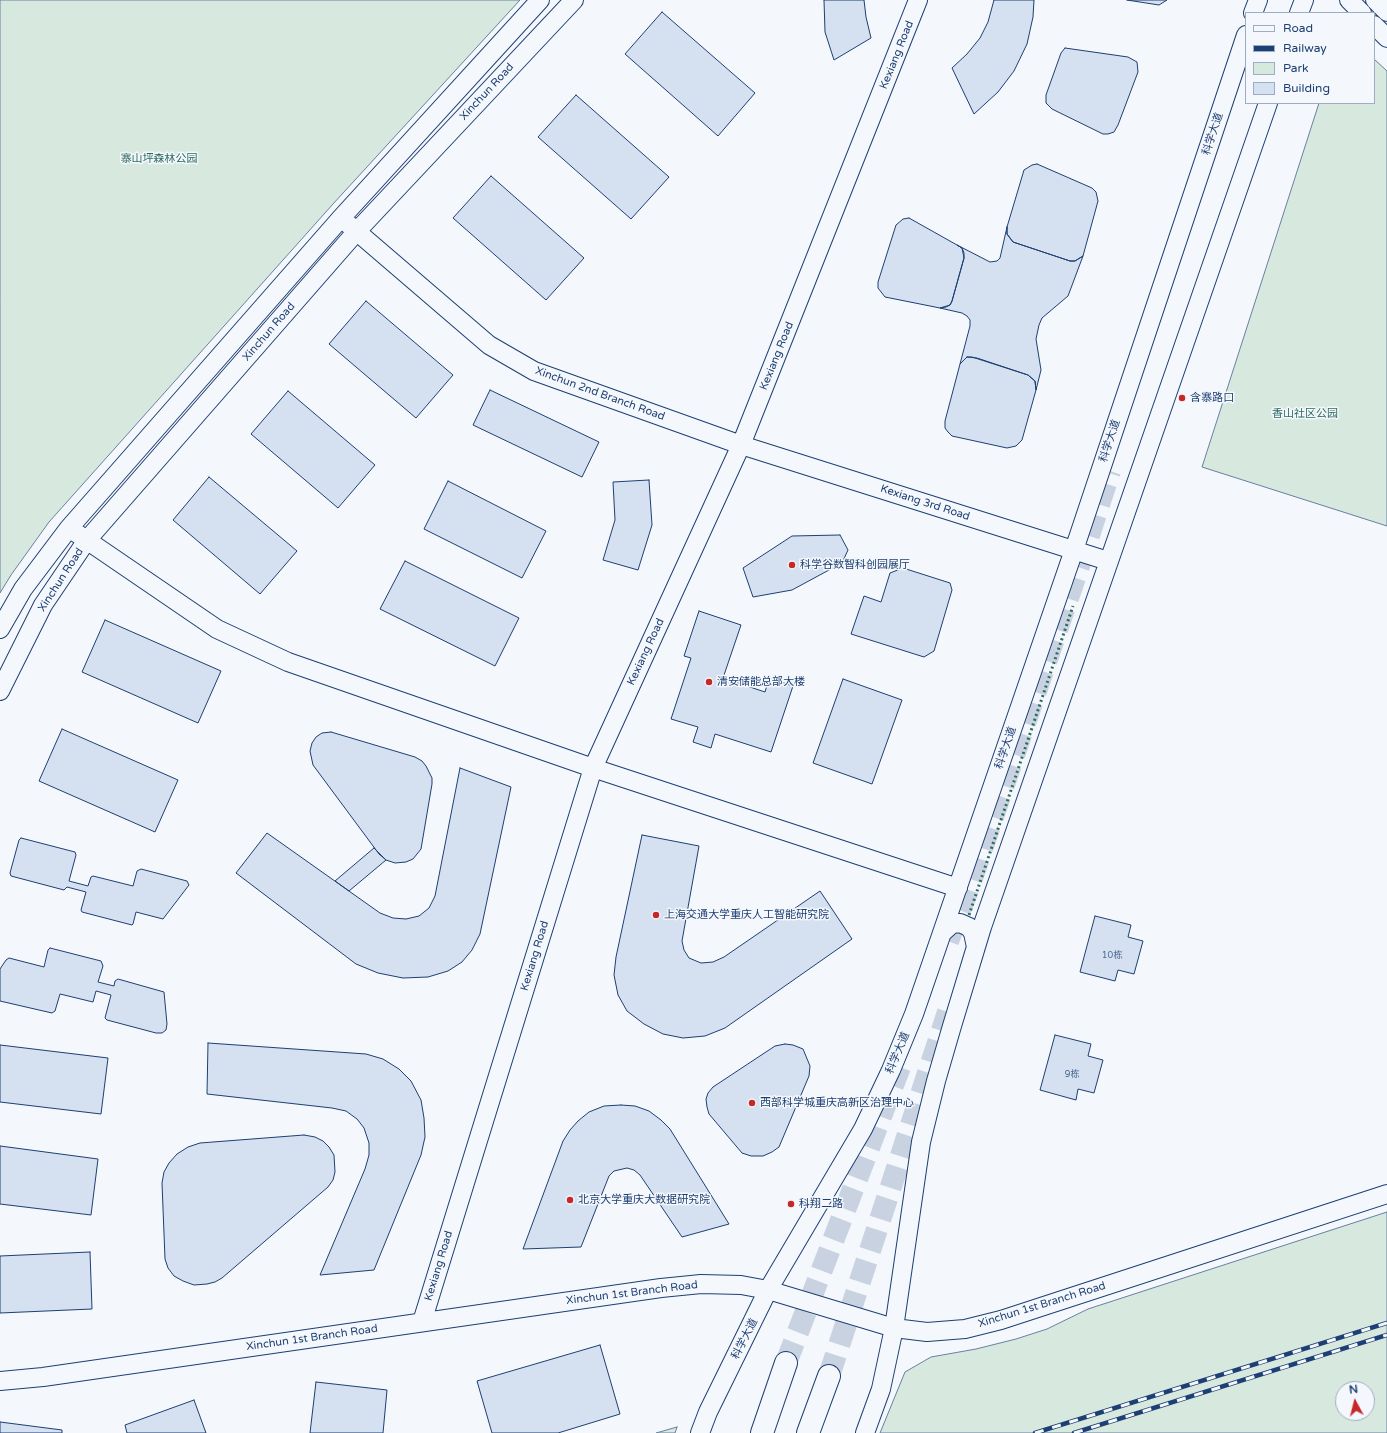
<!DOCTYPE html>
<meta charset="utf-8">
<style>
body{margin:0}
#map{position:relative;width:1387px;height:1433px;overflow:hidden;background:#f4f7fb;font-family:"Varela Round",sans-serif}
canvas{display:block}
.legend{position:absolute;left:1245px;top:12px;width:130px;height:92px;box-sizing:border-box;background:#f4f7fb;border:1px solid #9eadc5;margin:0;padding:5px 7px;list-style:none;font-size:12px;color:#1d3f73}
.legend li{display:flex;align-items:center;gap:8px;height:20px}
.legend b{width:20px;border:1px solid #9eadc5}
.north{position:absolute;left:1335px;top:1381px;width:40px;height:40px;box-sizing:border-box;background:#f4f7fb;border:1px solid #9eadc5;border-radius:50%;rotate:353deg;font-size:11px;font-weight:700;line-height:16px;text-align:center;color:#1d3f73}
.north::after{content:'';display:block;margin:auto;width:14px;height:18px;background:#c62828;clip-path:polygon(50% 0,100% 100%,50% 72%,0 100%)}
</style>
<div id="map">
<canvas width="1387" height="1433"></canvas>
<ul class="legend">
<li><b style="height:5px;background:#f4f7fb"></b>Road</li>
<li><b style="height:5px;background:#1d3f73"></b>Railway</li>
<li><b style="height:11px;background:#d7e8df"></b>Park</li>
<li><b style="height:11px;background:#d5e0f0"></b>Building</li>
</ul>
<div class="north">N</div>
</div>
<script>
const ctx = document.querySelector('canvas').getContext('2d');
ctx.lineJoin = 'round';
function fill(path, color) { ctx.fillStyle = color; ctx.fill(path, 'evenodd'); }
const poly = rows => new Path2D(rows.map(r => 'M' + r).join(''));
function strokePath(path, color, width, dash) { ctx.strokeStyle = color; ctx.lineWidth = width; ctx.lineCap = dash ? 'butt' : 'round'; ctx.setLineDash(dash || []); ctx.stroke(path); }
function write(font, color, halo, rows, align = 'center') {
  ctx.font = font + ' "Varela Round","Noto Sans SC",sans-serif'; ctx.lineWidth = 3; ctx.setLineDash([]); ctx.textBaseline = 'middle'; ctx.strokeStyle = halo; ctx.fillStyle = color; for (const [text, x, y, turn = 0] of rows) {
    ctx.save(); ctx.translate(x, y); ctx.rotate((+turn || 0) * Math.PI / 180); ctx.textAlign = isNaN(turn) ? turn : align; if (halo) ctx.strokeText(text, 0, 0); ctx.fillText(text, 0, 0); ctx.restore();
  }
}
const green = poly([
 [0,0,520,0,333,204,49,522,11,575,0,593,0,0],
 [1374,59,1387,71,1387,526,1202,467,1319,103,1374,103,1374,59],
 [1387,1212,1387,1433,880,1433,905,1372,931,1357,976,1349,1016,1339,1047,1329,1088,1309,1387,1212],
 [1343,1389,1367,1389,1367,1413,1343,1413,1343,1389],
 [677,1427,675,1433,656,1433,677,1427]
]);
const building = poly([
 [824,0,864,0,866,17,871,38,834,60,825,32,824,0],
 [994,0,1034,0,1033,17,1027,44,1014,71,998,92,974,114,952,68,967,54,980,38,988,22,994,0],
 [1127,0,1167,0,1159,5,1127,0],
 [662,12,755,93,718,136,625,54,662,12],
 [1065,48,1128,57,1137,62,1138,72,1118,125,1114,132,1108,134,1103,134,1052,109,1046,103,1046,95,1061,53,1065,48],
 [576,95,669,177,631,219,538,137,576,95],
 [1037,164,1092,188,1096,192,1098,201,1083,256,1075,261,1070,261,1013,242,1007,234,1007,227,1024,170,1032,165,1037,164],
 [491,176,584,258,546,300,453,218,491,176],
 [909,218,957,245,962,248,964,253,964,258,952,301,950,305,946,307,940,308,885,297,878,288,878,282,896,225,903,219,909,218],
 [1007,227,1007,234,1013,242,1070,261,1075,261,1083,256,1068,296,1042,318,1039,325,1036,339,1041,370,1036,390,1035,381,1028,375,972,357,967,357,960,364,970,326,970,320,967,316,962,313,940,308,950,305,952,301,964,258,962,248,957,245,990,262,997,261,1000,258,1007,227],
 [366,301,453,375,416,418,329,344,366,301],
 [967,357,977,358,1028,375,1035,381,1036,390,1022,440,1016,446,1007,448,952,436,948,432,945,428,945,421,960,364,967,357],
 [490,390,599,442,582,477,473,425,490,390],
 [288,391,375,465,338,508,251,434,288,391],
 [209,477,297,551,260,594,173,520,209,477],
 [649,480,652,525,638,570,603,560,615,520,613,482,649,480],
 [448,481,546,531,522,578,424,529,448,481],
 [840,535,848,550,842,563,792,590,753,597,743,568,792,536,840,535],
 [405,561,519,618,495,666,380,609,405,561],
 [903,568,950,583,952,590,934,651,924,657,851,634,864,596,881,602,890,573,903,568],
 [699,611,741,625,723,678,765,692,769,678,793,686,771,752,715,734,711,748,693,742,698,727,671,719,691,658,684,656,699,611],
 [105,620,221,671,198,723,82,672,105,620],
 [843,679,902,700,872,784,813,763,843,679],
 [62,729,178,780,155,832,39,781,62,729],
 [331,732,415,757,422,761,426,766,432,778,432,784,421,849,413,859,406,862,395,863,386,860,379,854,313,765,310,751,312,743,316,737,322,733,331,732],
 [460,768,511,787,480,934,472,950,462,962,448,971,428,977,403,978,378,973,356,964,236,873,267,833,380,913,393,918,406,919,419,916,429,908,435,896,460,768],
 [642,835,699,846,682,941,684,950,689,958,701,963,713,962,724,957,820,891,852,939,725,1028,705,1036,683,1038,663,1034,644,1024,627,1011,618,995,614,975,616,957,642,835],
 [21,838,75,852,76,855,69,881,88,886,91,877,93,876,133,886,137,871,141,869,187,881,189,885,163,919,136,912,133,924,132,925,82,912,81,910,86,892,67,887,64,890,11,876,10,873,19,840,21,838],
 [374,848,386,860,349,891,335,881,374,848],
 [1095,916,1131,925,1128,937,1143,941,1134,974,1118,970,1115,981,1080,972,1095,916],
 [50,948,101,961,103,966,98,982,114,986,115,981,118,979,164,992,167,1024,166,1030,162,1033,156,1033,107,1020,105,1018,111,995,96,991,93,1002,60,994,55,1011,52,1013,0,1001,0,969,6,960,9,958,44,967,48,950,50,948],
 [1055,1035,1091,1044,1088,1056,1103,1060,1094,1093,1078,1089,1076,1100,1040,1090,1055,1035],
 [208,1043,366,1054,383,1059,399,1069,411,1081,421,1100,424,1118,425,1137,421,1155,374,1270,320,1275,365,1169,369,1155,369,1143,364,1128,357,1119,346,1111,332,1108,207,1094,208,1043],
 [785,1044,793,1045,803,1049,810,1066,809,1076,779,1147,772,1152,763,1156,751,1156,742,1153,709,1114,707,1107,706,1099,708,1093,713,1087,775,1046,785,1044],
 [0,1045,108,1058,101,1114,0,1102,0,1045],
 [621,1105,635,1106,649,1111,661,1120,670,1129,729,1224,682,1237,640,1175,634,1170,627,1168,614,1171,609,1176,581,1247,523,1249,563,1141,570,1130,578,1121,589,1112,604,1106,621,1105],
 [304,1135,315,1137,323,1141,329,1147,334,1155,335,1172,333,1180,328,1187,222,1278,215,1282,207,1284,194,1285,183,1281,174,1276,168,1268,165,1259,162,1183,164,1172,169,1163,177,1154,188,1147,200,1143,304,1135],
 [0,1146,98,1159,91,1215,0,1204,0,1146],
 [90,1252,92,1309,0,1313,0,1256,90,1252],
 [600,1345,620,1414,558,1433,492,1433,477,1381,600,1345],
 [316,1382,387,1390,383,1433,310,1433,316,1382],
 [194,1400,206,1433,127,1433,125,1425,194,1400],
 [0,1422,62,1430,62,1433,0,1433,0,1422]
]);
const highwayTunnel = poly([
 [948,941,968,890,1081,560,1110,471],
 [786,1363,900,1067],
 [829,1376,948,1012]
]);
const secondary = poly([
 [1349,0,1362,13],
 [1375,0,1387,12],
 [1253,13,1258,0],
 [1299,13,1304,0],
 [1374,25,1387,38],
 [341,218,489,345,534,371,741,445,1108,561],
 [69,528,217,629,288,662,593,768,958,888],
 [0,629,23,589,69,528,341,218,540,0],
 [0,691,43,605,87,540,357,231,574,0],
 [943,932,952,924,960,923,969,927,973,933,976,947],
 [422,1322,593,768,741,445,918,0],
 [0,1381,43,1377,661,1288,701,1284,741,1285,768,1290,894,1328,927,1332,965,1329,1001,1320,1387,1194],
 [700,1433,708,1412,768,1290,863,1129,891,1070,914,1014,1074,550,1246,35],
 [865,1433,881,1389,894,1328,921,1142,936,1081,952,1026,982,927,1268,103]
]);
const highway = poly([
 [762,1433,786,1363],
 [808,1433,829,1376]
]);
const rail = poly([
 [1035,1433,1387,1323],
 [1074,1433,1387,1335]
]);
const hedge = poly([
 [969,915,1073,606]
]);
const markers = [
 [1182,398,4,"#c62828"],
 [792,565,4,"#c62828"],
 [709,682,4,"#c62828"],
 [656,915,4,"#c62828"],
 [752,1103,4,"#c62828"],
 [570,1200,4,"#c62828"],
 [791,1204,4,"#c62828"]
];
const numberNames = [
 ["10栋",1112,956],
 ["9栋",1072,1075]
];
const streetNames = [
 ["Kexiang Road",897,55,-68],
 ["Xinchun Road",487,92,-47],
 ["科学大道",1213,134,-72],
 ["Xinchun Road",269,332,-49],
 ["Kexiang Road",777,356,-68],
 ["Xinchun 2nd Branch Road",600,394,20],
 ["科学大道",1110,441,-72],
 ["Kexiang 3rd Road",925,503,18],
 ["Xinchun Road",61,580,-57],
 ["Kexiang Road",646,652,-65],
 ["科学大道",1006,748,-71],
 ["Kexiang Road",535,956,-73],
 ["科学大道",898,1053,-67],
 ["Kexiang Road",439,1266,-73],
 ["Xinchun 1st Branch Road",632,1293,-7],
 ["Xinchun 1st Branch Road",1042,1305,-17],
 ["Xinchun 1st Branch Road",312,1338,-8],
 ["科学大道",745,1339,-63]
];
const parkNames = [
 ["寨山坪森林公园",159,159],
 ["香山社区公园",1305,414]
];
const poiNames = [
 ["含寨路口",1190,398],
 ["科学谷数智科创园展厅",800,565],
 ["清安储能总部大楼",717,682],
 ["上海交通大学重庆人工智能研究院",664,915],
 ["西部科学城重庆高新区治理中心",760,1103],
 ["北京大学重庆大数据研究院",578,1200],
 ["科翔二路",799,1204]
];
fill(green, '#d7e8df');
strokePath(green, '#687fa3', 1);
fill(building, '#d5e0f0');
strokePath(building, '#1d3f73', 1);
strokePath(highwayTunnel, '#c9d2e0', 22, [22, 11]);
strokePath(secondary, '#1d3f73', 20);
strokePath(highway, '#1d3f73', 24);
strokePath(secondary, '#f4f7fb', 18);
strokePath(highway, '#f4f7fb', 22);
strokePath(rail, '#1d3f73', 4.5);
strokePath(rail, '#f4f7fb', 3, [9]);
strokePath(hedge, '#2c6c60', 3, [2, 3]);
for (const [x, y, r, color] of markers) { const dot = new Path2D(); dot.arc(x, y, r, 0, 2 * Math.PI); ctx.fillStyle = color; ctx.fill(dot); strokePath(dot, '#f4f7fb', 1.5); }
write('9px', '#4b6792', null, numberNames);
write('11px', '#1d3f73', '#f4f7fb', streetNames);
write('11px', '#2c6c60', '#f4f7fb', parkNames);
write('11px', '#1d3f73', '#f4f7fb', poiNames, 'left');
</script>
